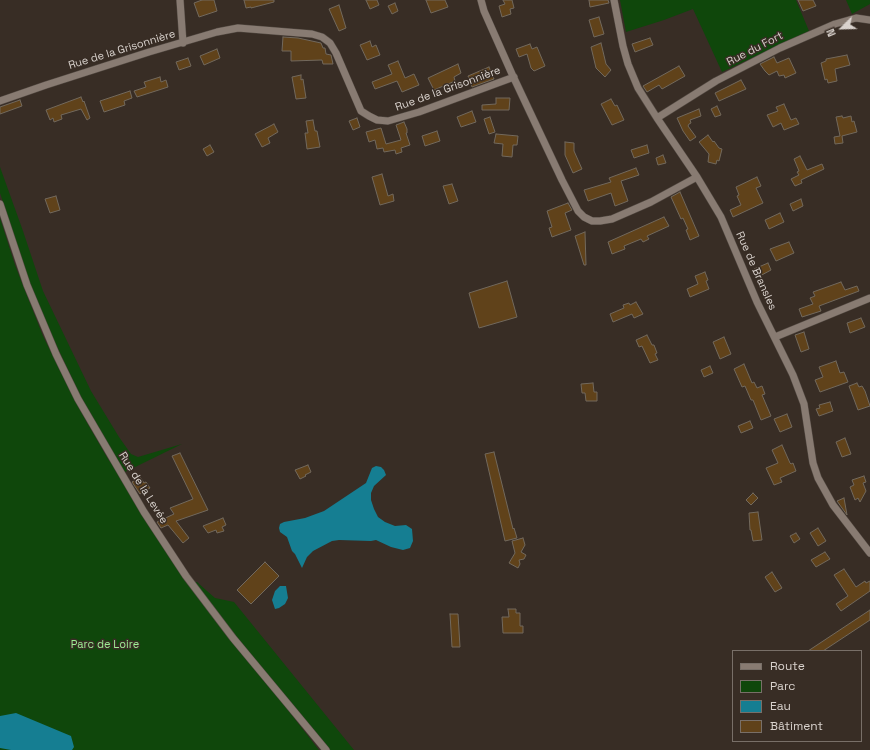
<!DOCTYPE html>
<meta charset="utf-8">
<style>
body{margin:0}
#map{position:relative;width:870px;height:750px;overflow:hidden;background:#382d25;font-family:"Space Grotesk",sans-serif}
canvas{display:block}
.legend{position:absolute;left:732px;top:650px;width:130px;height:92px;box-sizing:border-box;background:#382d25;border:1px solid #786f68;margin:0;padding:5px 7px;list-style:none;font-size:12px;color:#d9d2cd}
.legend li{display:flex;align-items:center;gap:8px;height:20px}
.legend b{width:20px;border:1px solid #786f68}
.north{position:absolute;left:822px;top:8px;width:40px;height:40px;-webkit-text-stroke:3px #382d25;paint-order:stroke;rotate:247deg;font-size:11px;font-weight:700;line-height:16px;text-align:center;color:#d9d2cd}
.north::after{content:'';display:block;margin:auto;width:14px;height:18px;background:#d9d2cd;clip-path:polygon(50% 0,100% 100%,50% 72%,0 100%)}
</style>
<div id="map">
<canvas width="870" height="750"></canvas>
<ul class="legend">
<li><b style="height:5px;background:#887b72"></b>Route</li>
<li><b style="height:11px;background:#0f470b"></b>Parc</li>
<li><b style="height:11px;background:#157e92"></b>Eau</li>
<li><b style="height:11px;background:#60421a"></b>Bâtiment</li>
</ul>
<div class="north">N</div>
</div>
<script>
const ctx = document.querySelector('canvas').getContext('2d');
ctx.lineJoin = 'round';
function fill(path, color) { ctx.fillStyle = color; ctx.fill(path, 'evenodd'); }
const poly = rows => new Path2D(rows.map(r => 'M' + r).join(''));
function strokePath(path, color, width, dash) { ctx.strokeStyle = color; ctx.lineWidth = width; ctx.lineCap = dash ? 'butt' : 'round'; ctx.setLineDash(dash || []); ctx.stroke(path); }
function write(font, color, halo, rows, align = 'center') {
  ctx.font = font + ' "Space Grotesk",sans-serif'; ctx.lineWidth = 3; ctx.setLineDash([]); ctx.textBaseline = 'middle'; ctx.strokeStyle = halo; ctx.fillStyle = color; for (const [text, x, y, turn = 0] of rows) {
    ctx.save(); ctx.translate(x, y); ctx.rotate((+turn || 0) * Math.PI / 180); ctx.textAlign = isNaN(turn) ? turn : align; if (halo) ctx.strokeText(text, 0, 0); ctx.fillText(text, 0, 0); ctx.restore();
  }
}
const green = poly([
 [620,0,796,0,809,31,722,72,693,9,664,20,626,32],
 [846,0,870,0,870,4,852,14],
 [0,167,23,231,43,291,91,391,119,437,131,454,138,457,182,444,125,472,88,411,78,391,44,319,30,285,0,193],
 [0,218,15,265,43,336,81,412,108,459,118,472,176,566,319,750,0,750],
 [195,582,197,582,207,591,215,598,234,602,354,750,329,750,242,645]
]);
const water = poly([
 [376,466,381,467,384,470,386,475,374,486,371,493,371,500,374,509,378,517,385,522,395,526,406,525,412,529,413,541,410,548,403,550,391,547,376,540,371,541,339,540,332,541,313,551,307,557,302,568,295,554,292,551,287,537,280,532,279,528,280,524,284,522,305,518,324,511,366,483,372,468],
 [280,586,286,586,288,598,285,604,279,608,275,609,272,600,275,591],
 [16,713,71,736,74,747,72,750,11,750,0,748,0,716]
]);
const building = poly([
 [202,0,214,0,217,11,199,17,194,3,202,0],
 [244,0,274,0,274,2,251,8,251,7,246,8,244,0],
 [366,0,377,0,379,5,370,9,366,0],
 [426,0,445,0,448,7,431,13,426,0],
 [503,0,512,0,514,8,510,9,511,14,502,17,499,6,505,4,503,0],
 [589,0,608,0,609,3,590,7,589,0],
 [798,0,813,0,816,6,803,11,798,0],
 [395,3,398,11,392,14,388,6,395,3],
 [339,5,346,28,339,31,329,9,339,5],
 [599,17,604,34,594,37,589,20,599,17],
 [283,37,298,38,321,43,323,48,325,48,326,54,331,55,333,64,323,64,322,60,291,61,291,51,282,51,283,37],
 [650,38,653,45,635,52,632,44,650,38],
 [370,41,372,47,376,45,380,55,367,60,360,45,370,41],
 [601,43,606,64,611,70,605,77,596,68,591,47,601,43],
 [530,44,532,49,537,47,545,66,534,71,531,68,527,54,519,57,516,49,530,44],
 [217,49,220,58,204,65,200,56,217,49],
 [847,55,850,65,835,69,837,81,828,83,827,79,825,80,821,63,826,61,826,59,847,55],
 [774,57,777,63,789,58,796,73,785,78,784,75,779,76,777,71,769,75,765,71,760,64,774,57],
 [188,58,191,66,179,70,176,62,188,58],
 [398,61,405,78,414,74,419,85,402,92,397,81,375,89,372,82,392,74,388,65,398,61],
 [458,64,461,73,454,77,455,81,434,90,428,78,458,64],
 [679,66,685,76,662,89,659,85,647,92,643,86,679,66],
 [489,67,494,79,472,87,468,76,489,67],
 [301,75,301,80,303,79,306,98,296,99,292,77,301,75],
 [160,77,161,82,166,80,168,87,137,97,134,91,146,87,144,82,160,77],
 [741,80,746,89,719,101,715,93,741,80],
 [130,91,132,98,124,101,125,105,104,112,100,101,130,91],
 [81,97,83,102,84,101,90,118,87,120,81,109,61,115,62,119,54,122,53,118,50,120,46,110,81,97],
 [496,98,510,98,509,110,482,110,482,105,496,104,496,98],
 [611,99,615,106,617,105,624,120,612,125,601,104,611,99],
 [20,100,22,106,0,114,0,107,20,100],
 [784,104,791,120,796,118,799,124,784,130,781,123,773,127,767,115,778,111,776,107,784,104],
 [717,106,721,115,715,117,711,109,717,106],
 [699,109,701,116,690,120,691,123,689,124,688,126,696,137,690,141,683,131,677,118,699,109],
 [472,111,476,122,461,127,457,117,472,111],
 [842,116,843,118,851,116,852,122,854,121,857,132,842,136,843,143,835,144,834,137,840,136,836,117,842,116],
 [490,117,495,132,489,134,484,119,490,117],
 [357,118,360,127,353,130,349,121,357,118],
 [313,120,315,131,317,131,320,147,307,149,305,133,308,133,306,121,313,120],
 [404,122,407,129,407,133,406,133,410,145,401,148,402,152,396,154,395,150,384,152,383,148,377,149,375,140,369,142,366,132,381,128,386,144,401,140,396,125,404,122],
 [274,124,278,132,268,138,270,143,262,147,255,134,274,124],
 [437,131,440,141,425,146,422,136,437,131],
 [496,134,518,136,517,145,513,145,512,157,502,156,503,144,494,143,496,134],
 [708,135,713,142,714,141,719,148,722,149,719,161,717,160,716,164,708,162,709,154,699,142,708,135],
 [565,142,574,143,574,151,582,169,573,173,565,155,565,142],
 [210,145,214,152,207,156,203,149,210,145],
 [647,145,649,153,634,158,631,150,647,145],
 [663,155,666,163,658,165,656,158,663,155],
 [800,156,807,170,822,164,824,169,801,180,802,183,795,186,791,179,799,175,797,172,799,171,794,159,800,156],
 [636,168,639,175,621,181,628,201,615,206,611,193,588,201,584,190,611,182,609,178,636,168],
 [382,174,388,196,393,194,394,201,380,205,372,177,382,174],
 [757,177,761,186,756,188,763,203,733,217,730,210,741,205,737,196,739,195,736,187,757,177],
 [452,184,458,201,449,204,443,186,452,184],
 [680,192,699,236,690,240,686,230,688,229,683,218,681,219,671,197,680,192],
 [56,196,60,210,50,213,45,199,56,196],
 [801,199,803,206,793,211,790,204,801,199],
 [568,203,572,210,565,213,571,230,552,237,549,228,552,227,547,211,568,203],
 [780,213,784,222,769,229,765,220,780,213],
 [664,217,669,226,647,236,649,239,643,242,641,239,624,246,625,249,612,254,608,242,664,217],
 [585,232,586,265,584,265,575,236,585,232],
 [789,242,794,253,776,261,770,249,789,242],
 [768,263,771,270,758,277,754,269,768,263],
 [705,272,708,280,706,281,709,289,690,297,687,289,698,284,695,276,705,272],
 [507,281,517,317,479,328,469,293,507,281],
 [841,282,845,290,857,286,859,291,819,306,821,311,802,317,799,309,813,304,810,298,815,296,813,292,841,282],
 [636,302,643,314,634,318,632,314,613,322,610,314,624,308,623,305,629,303,630,305,636,302],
 [861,318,865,327,850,333,847,323,861,318],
 [804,332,809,349,801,352,795,335,804,332],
 [647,335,652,345,654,345,657,353,655,354,658,360,650,363,642,346,639,347,636,340,647,335],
 [724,337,731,354,720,359,713,342,724,337],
 [836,361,840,373,844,372,848,382,820,392,815,380,823,377,819,367,836,361],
 [744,364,752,383,754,382,757,388,762,386,765,394,762,395,771,416,761,420,753,400,751,400,745,386,742,387,734,369,744,364],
 [710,366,713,373,704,377,701,370,710,366],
 [593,383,594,392,597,392,597,401,586,401,585,393,582,393,581,384,593,383],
 [857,383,859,387,862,386,865,391,870,406,858,410,849,386,857,383],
 [830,402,833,411,819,416,816,409,820,408,819,405,830,402],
 [787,414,792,427,780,432,774,419,787,414],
 [750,421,753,428,741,433,738,426,750,421],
 [845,438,851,454,842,457,836,442,845,438],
 [782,445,790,463,791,464,793,463,796,471,780,478,782,482,774,485,766,468,778,463,772,450,782,445],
 [494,452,513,529,514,528,517,538,505,541,485,454,494,452],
 [180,453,208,510,176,521,189,538,183,543,168,525,161,528,157,522,174,514,170,508,193,499,172,456,180,453],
 [308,465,311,472,305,475,306,476,300,479,295,470,308,465],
 [864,476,866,482,863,483,866,491,860,502,858,498,855,500,850,487,854,485,852,480,864,476],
 [140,477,144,483,146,482,150,488,140,494,132,482,140,477],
 [753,493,758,498,751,505,746,500,753,493],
 [844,498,847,515,837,501,844,498],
 [758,512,762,540,753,541,751,530,750,530,749,513,758,512],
 [223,518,226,525,222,527,224,531,217,533,216,530,208,533,203,526,223,518],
 [818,528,826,541,818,546,810,533,818,528],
 [796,533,800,539,794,543,790,536,796,533],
 [523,538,525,545,521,552,526,555,524,559,519,560,520,564,518,568,509,563,515,553,512,541,523,538],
 [825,552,830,559,816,567,811,560,825,552],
 [265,562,279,576,251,604,237,590,265,562],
 [844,569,856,587,865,581,866,583,870,581,870,591,841,611,836,604,848,596,834,575,844,569],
 [772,572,782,588,775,592,765,577,772,572],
 [508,609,516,609,516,613,520,613,520,626,523,626,523,633,503,633,502,617,509,617,508,609],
 [870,610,870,620,823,651,808,651,870,610],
 [450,614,458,614,460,647,452,647,450,614]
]);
const minor = poly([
 [180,0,183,43],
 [481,0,484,11,512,74,562,180,578,211,584,217,592,221,600,221,612,219,651,202,697,177],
 [614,0,623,46,628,64,638,88,657,118,697,177,721,217,757,302,793,375,804,404,813,463,818,478,833,505,870,553],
 [0,101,46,85,149,52,217,32,238,28,312,34,322,37,330,43,336,53,361,111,369,116,377,120,388,121,419,112,514,77],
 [657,118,716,81,780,48,835,24,856,18,870,20],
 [0,204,27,285,56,354,78,399,144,512,186,576,233,638,326,750],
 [775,337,870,298]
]);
const streetNames = [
 ["Rue du Fort",755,49,-27],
 ["Rue de la Grisonnière",122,50,-17],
 ["Rue de la Grisonnière",448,89,-20],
 ["Rue de Bransles",756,271,66],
 ["Rue de la Levée",143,488,58]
];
const parkNames = [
 ["Parc de Loire",105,645]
];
fill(green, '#0f470b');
fill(water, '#157e92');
fill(building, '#60421a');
strokePath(building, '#72695d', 1);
strokePath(minor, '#534a43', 8);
strokePath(minor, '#887b72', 7);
write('11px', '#d9d2cd', '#382d25', streetNames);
write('11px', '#9dee94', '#382d25', parkNames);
</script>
